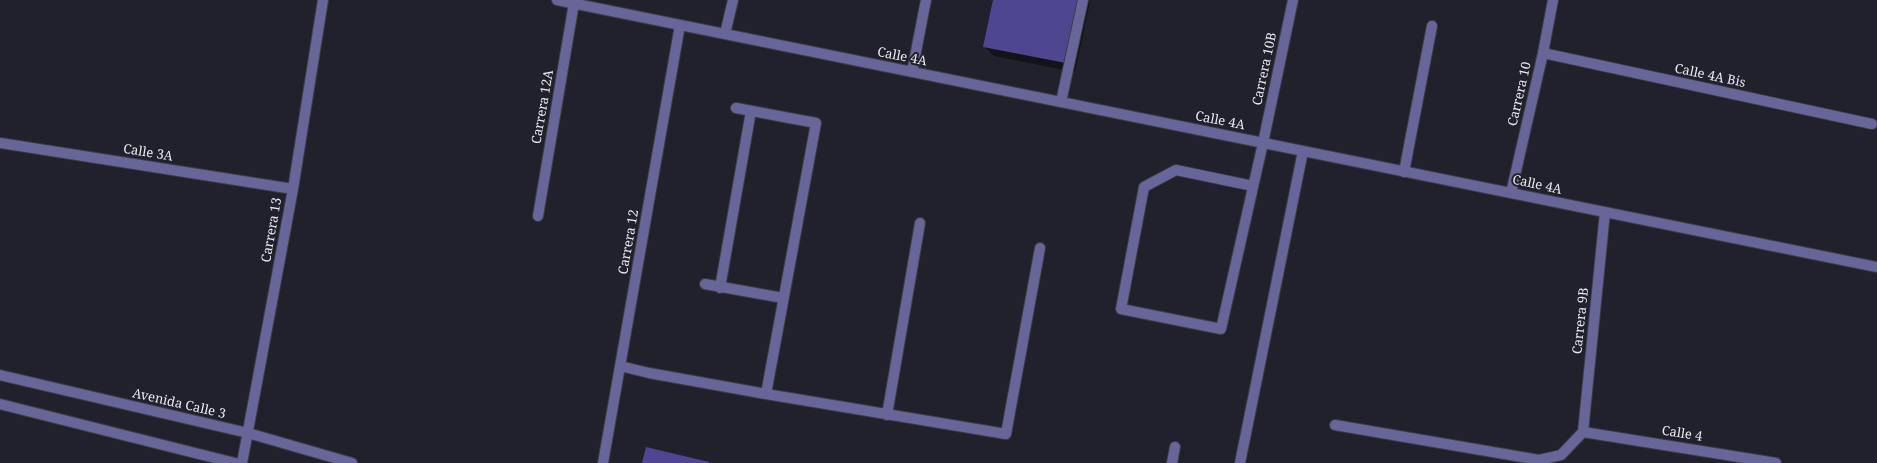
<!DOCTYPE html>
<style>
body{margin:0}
canvas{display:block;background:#21212e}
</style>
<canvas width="1877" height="463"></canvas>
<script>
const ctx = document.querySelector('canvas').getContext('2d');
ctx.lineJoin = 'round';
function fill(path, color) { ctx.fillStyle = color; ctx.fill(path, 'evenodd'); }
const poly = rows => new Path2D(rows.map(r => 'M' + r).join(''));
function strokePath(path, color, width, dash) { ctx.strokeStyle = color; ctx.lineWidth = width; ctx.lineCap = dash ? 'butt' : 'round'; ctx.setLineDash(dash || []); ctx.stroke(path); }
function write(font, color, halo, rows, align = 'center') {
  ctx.font = font + ' "Noto Serif",serif'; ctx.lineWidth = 4; ctx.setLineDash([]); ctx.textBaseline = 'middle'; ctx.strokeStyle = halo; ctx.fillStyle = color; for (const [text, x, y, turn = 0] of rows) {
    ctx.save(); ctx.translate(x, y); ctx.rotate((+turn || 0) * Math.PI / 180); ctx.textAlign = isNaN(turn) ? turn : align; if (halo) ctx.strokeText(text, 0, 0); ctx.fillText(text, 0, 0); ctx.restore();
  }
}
const shadow = poly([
 [994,0,1088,0,1090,2,1075,72,994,56,985,47]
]);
const building = poly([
 [993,0,1079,0,1066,63,983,47],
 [646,447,709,462,709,463,642,463]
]);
const minor = poly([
 [557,0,1877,267],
 [725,34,733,0],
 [1543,53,1872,124],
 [912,72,926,0],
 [1061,102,1083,0],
 [736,108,816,123,766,394],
 [0,143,293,189],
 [1404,172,1432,26],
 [1253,186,1176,170,1144,187,1121,309,1221,329,1263,143,1293,0],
 [1511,193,1543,53,1553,0],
 [538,216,574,3],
 [705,284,783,298],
 [720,288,751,111],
 [620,366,649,373,766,394,1006,434,1040,248],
 [0,375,248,433,352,463],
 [0,404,235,463],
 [887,415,920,223],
 [1335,425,1539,460,1561,455,1583,432],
 [1583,432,1605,212],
 [1583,432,1776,463],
 [242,463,293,189,323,0],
 [603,463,680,25],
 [1172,463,1175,447],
 [1240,463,1303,151]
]);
const streetNames = [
 ["Calle 4A",902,57,11],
 ["Carrera 10B",1265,69,-78],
 ["Calle 4A Bis",1710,76,12],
 ["Carrera 10",1520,94,-77],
 ["Carrera 12A",543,107,-80],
 ["Calle 4A",1220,121,11],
 ["Calle 3A",148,153,9],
 ["Calle 4A",1537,185,12],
 ["Carrera 13",272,230,-80],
 ["Carrera 12",629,242,-80],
 ["Carrera 9B",1581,321,-84],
 ["Avenida Calle 3",179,404,13],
 ["Calle 4",1682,434,9]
];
fill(shadow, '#0007');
fill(building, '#4f4692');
strokePath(minor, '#3d3d49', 12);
strokePath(minor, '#686599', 10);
write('13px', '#e8e8f2', '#21212e', streetNames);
</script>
